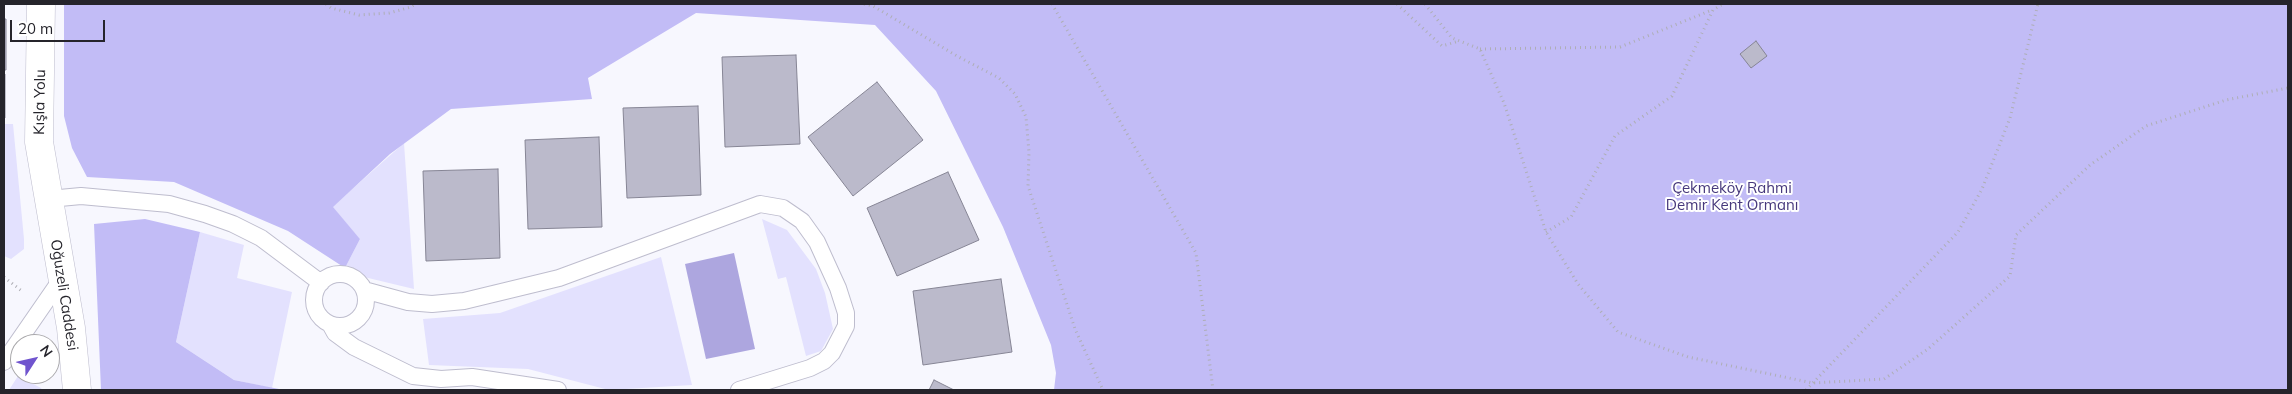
<!DOCTYPE html>
<meta charset="utf-8">
<style>
body{margin:0}
#map{position:relative;width:2292px;height:394px;overflow:hidden;background:#f7f7fe;font-family:Mulish,sans-serif}
canvas{display:block}
.frame{position:absolute;inset:0;border:5px solid #25242b;pointer-events:none}
.north{position:absolute;left:10px;top:334px;width:50px;height:50px;box-sizing:border-box;background:#fff;border:1px solid #a8a7aa;border-radius:50%;rotate:55deg;font-size:14px;font-weight:700;line-height:20px;text-align:center;color:#25242b}
.north::after{content:'';display:block;margin:auto;width:18px;height:22px;background:#7054ce;clip-path:polygon(50% 0,100% 100%,50% 72%,0 100%)}
.scale{position:absolute;left:10px;top:20px;width:95px;height:22px;box-sizing:border-box;border:2px solid #25242b;border-top:0;padding-left:6px;font-size:15px;line-height:18px;white-space:nowrap;color:#25242b;-webkit-text-stroke:4px #fff;paint-order:stroke}
</style>
<div id="map">
<canvas width="2292" height="394"></canvas>
<div class="frame"></div>
<div class="north">N</div>
<div class="scale">20 m</div>
</div>
<script>
const ctx = document.querySelector('canvas').getContext('2d');
ctx.lineJoin = 'round';
function fill(path, color) { ctx.fillStyle = color; ctx.fill(path, 'evenodd'); }
const poly = rows => new Path2D(rows.map(r => 'M' + r).join(''));
function strokePath(path, color, width, dash) { ctx.strokeStyle = color; ctx.lineWidth = width; ctx.lineCap = dash ? 'butt' : 'round'; ctx.setLineDash(dash || []); ctx.stroke(path); }
function write(font, color, halo, rows, align = 'center') {
  ctx.font = font + ' Mulish,sans-serif'; ctx.lineWidth = 4; ctx.setLineDash([]); ctx.textBaseline = 'middle'; ctx.strokeStyle = halo; ctx.fillStyle = color; for (const [text, x, y, turn = 0] of rows) {
    ctx.save(); ctx.translate(x, y); ctx.rotate((+turn || 0) * Math.PI / 180); ctx.textAlign = isNaN(turn) ? turn : align; if (halo) ctx.strokeText(text, 0, 0); ctx.fillText(text, 0, 0); ctx.restore();
  }
}
const green = poly([
 [4,124,13,124,24,239,24,249,11,259,4,256],
 [404,143,414,289,364,277,345,268,360,239,332,207],
 [762,219,787,230,816,269,825,293,833,329,821,351,806,356,786,277,778,279],
 [200,232,244,245,237,278,292,292,272,388,234,380,176,342],
 [661,257,692,385,609,390,528,369,429,365,423,319,500,313],
 [18,376,41,388,42,390,9,390]
]);
const forest = poly([
 [64,4,2288,4,2288,390,1054,390,1056,373,1051,345,1003,227,936,91,875,25,696,13,588,78,592,99,451,109,390,154,333,207,360,239,345,268,288,231,174,182,87,177,72,148,64,116],
 [145,219,200,232,176,342,234,380,284,390,101,390,94,224]
]);
const water = poly([
 [734,253,755,349,706,359,685,264]
]);
const building = poly([
 [4,19,6,19,6,70,4,70,4,19],
 [1756,41,1767,56,1751,68,1740,54,1756,41],
 [796,55,800,144,725,147,722,57,796,55],
 [4,74,5,74,5,118,4,118,4,74],
 [877,82,923,140,853,196,808,137,877,82],
 [698,106,701,195,627,198,623,108,698,106],
 [599,137,602,227,528,229,525,140,599,137],
 [498,169,500,258,426,261,423,171,498,169],
 [948,172,979,240,897,276,867,208,948,172],
 [1001,279,1012,352,923,365,913,291,1001,279],
 [934,380,954,390,929,390,934,380]
]);
const path = poly([
 [326,4,331,8,359,15,389,13,411,7,415,4],
 [864,4,873,6,957,56,999,78,1015,94,1026,117,1029,152,1028,186,1075,329,1103,390],
 [1052,4,1196,253,1213,390],
 [1397,4,1442,46,1459,41],
 [1425,4,1452,38,1480,49,1504,103,1546,232,1578,284,1618,332,1688,357,1813,383,1884,379,1928,349,2010,276,2016,235,2090,165,2146,126,2226,100,2288,88],
 [1480,49,1620,47,1712,10],
 [1546,232,1571,217,1615,136,1672,96,1713,10,1723,4],
 [4,277,23,292],
 [1806,390,1958,232,1982,189,2010,118,2038,4]
]);
const service = poly([
 [49,199,81,196,169,204,205,214,233,224,261,238,321,283],
 '314 300a26 26 0 1 1 52 0a26 26 0 1 1-52 0Z',
 [364,290,408,302,432,304,464,301,559,278,760,204,783,208,802,221,817,242,838,288,846,313,846,326,832,353,824,361,810,368,739,390],
 [330,324,335,333,354,347,413,376,441,379,472,377,558,390],
 [4,362,62,278]
]);
const minor = poly([
 [41,4,39,142,71,328,77,390]
]);
const streetNames = [
 ["Kışla Yolu",40,102,-89],
 ["Oğuzeli Caddesi",64,295,81]
];
const parkNames = [
 ["Çekmeköy Rahmi",1732,188],
 ["Demir Kent Ormanı",1732,205]
];
fill(green, '#e3e1fe');
fill(forest, '#c2bcf6');
fill(water, '#ada6df');
fill(building, '#bbbacb');
strokePath(building, '#868595', 1);
strokePath(service, '#bebdce', 18);
strokePath(minor, '#bebdce', 29);
strokePath(path, '#aeaeb5', 3, [1, 4]);
strokePath(service, '#fff', 16);
strokePath(minor, '#fff', 28);
write('15px', '#25242b', '#fff', streetNames);
write('15px', '#46387c', '#fff', parkNames);
</script>
